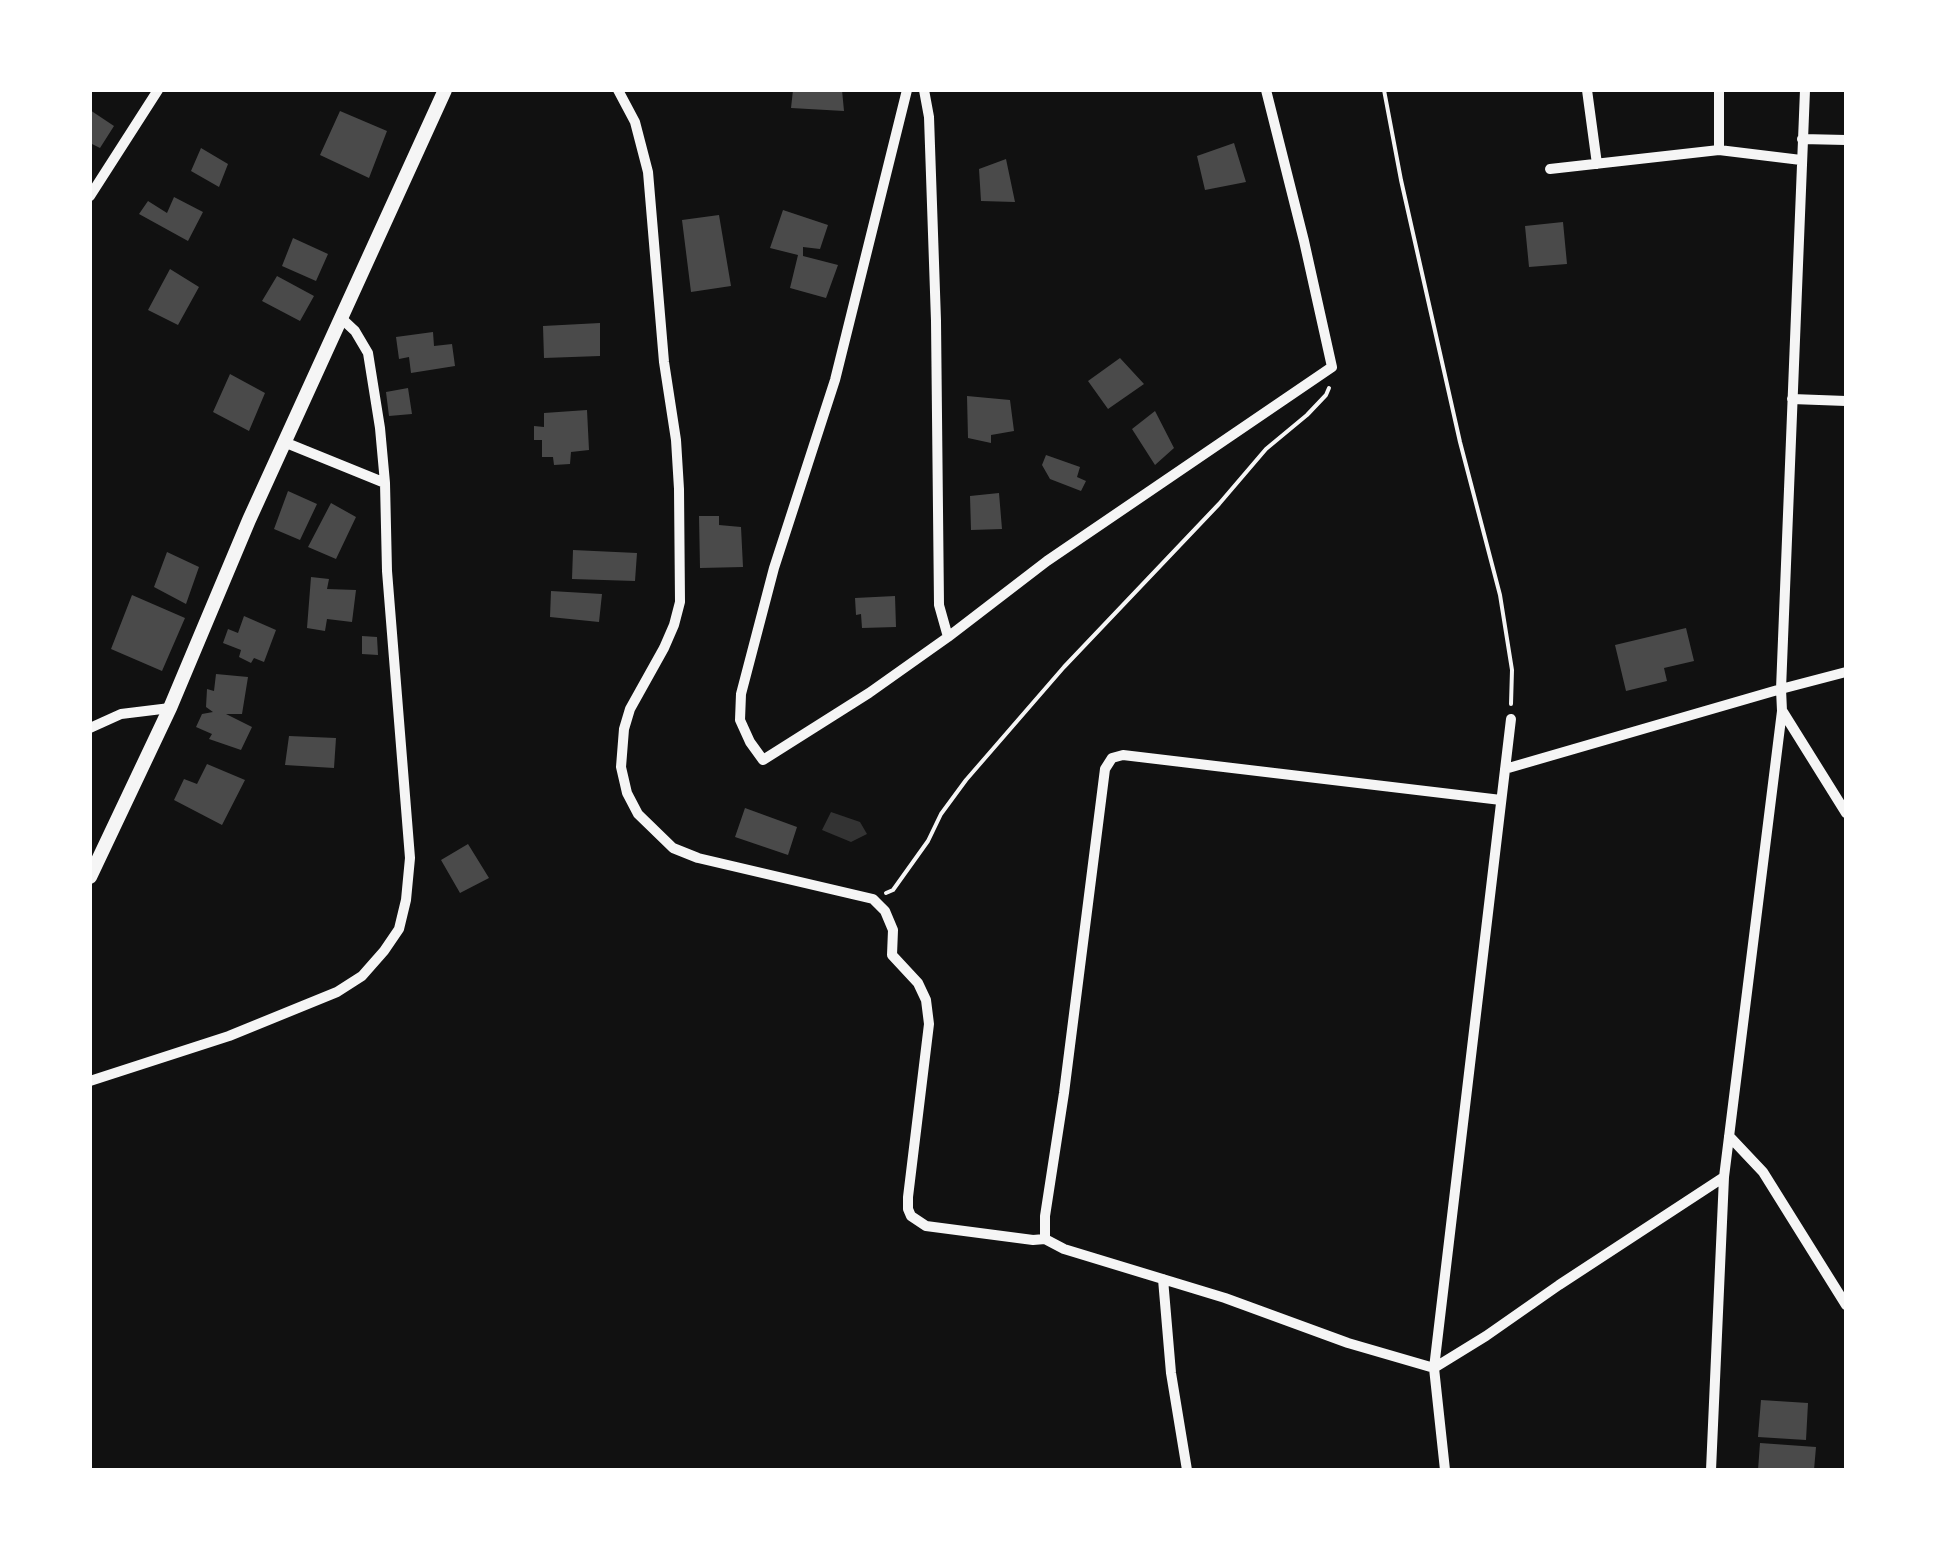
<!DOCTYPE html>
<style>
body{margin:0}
#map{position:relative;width:1936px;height:1560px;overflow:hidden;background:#111;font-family:"PT Sans",sans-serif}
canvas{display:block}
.frame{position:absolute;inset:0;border:92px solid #fff;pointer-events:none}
</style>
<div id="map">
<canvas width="1936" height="1560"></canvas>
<div class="frame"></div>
</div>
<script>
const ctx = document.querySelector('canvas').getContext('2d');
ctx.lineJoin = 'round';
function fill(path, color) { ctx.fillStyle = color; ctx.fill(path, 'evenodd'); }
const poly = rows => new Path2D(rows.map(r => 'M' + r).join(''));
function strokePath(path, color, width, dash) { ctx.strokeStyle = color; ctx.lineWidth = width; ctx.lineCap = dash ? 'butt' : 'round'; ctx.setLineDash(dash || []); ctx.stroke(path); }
const water = poly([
 [831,812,860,822,867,834,851,842,822,830]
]);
const building = poly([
 [793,90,842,90,844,111,791,108],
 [90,110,114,126,100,148,90,143],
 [340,111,387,131,369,178,320,155],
 [1234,143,1246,182,1205,190,1197,156],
 [201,148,228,164,219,187,191,171],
 [1006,159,1015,202,981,201,979,169],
 [174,197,203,212,188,241,139,214,148,201,167,213],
 [783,210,828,225,820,249,803,247,803,256,838,265,826,298,790,288,798,255,770,248],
 [719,215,731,286,691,292,682,220],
 [1563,222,1567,264,1529,267,1525,226],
 [293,238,328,254,316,281,282,266],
 [170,269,199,287,178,325,148,310],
 [277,276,314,296,300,321,262,301],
 [600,323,600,356,544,358,543,326],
 [433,332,434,346,452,344,455,366,411,373,409,357,399,359,396,337],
 [1120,358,1144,384,1108,409,1088,381],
 [230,374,265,393,249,431,213,412],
 [408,388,412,414,389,416,386,392],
 [967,396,1010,400,1014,431,991,435,991,443,968,438],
 [587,410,589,450,571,452,570,464,554,465,553,457,542,457,542,440,534,440,534,426,544,427,544,413],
 [1155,411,1174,448,1155,465,1132,429],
 [1046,455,1080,467,1077,477,1086,481,1081,491,1050,479,1042,465],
 [288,491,317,504,300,540,274,529],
 [999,493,1002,529,971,530,970,496],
 [331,503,356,517,336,559,308,547],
 [699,516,719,516,719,525,741,527,743,567,700,568],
 [573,550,637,553,635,581,572,579],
 [167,552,199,567,186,604,154,587],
 [311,577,329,579,327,589,356,590,352,622,327,619,325,631,307,628],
 [551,591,602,594,599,622,550,617],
 [132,595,185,618,162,671,111,649],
 [895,596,896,627,862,628,861,614,856,615,855,598],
 [244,616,276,630,264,662,254,658,251,663,239,657,241,650,223,643,228,629,238,633],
 [1686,628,1694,661,1664,668,1667,681,1626,691,1615,645],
 [362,636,377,637,378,655,362,654],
 [216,674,248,677,242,714,226,714,252,727,241,750,209,739,212,734,196,727,202,714,213,712,206,707,207,689,214,691],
 [289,736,336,738,334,768,285,765],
 [207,764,245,780,222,825,174,800,184,779,197,784],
 [745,808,797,827,788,855,735,837],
 [468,844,489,878,460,893,441,860],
 [1761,1400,1808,1403,1806,1440,1758,1437],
 [1760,1443,1816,1447,1814,1470,1758,1470]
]);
const path = poly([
 [1384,90,1401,180,1460,442,1500,595,1512,670,1511,704],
 [886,893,893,890,928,841,941,814,966,780,1064,667,1219,504,1266,449,1307,415,1326,395,1329,388]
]);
const minor = poly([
 [618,90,635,122,648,172,664,362,676,440,679,489,680,602,674,625,664,648,630,709,624,729,621,767,627,793,638,814,673,848,698,858,873,899,885,911,893,930,892,955,918,983,926,1000,929,1024,908,1197,908,1209,911,1216,926,1226,1033,1240,1045,1239],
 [907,90,835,380,774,568,741,694,740,720,750,742,763,760,869,693,948,637,1047,561,1332,367,1304,241,1266,90],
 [924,90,929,117,936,321,939,605,948,637],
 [1587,90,1597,164],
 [1802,139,1846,140],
 [1719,150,1719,90],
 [1550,169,1719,150,1801,160],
 [90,196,158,90],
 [1792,399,1846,401],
 [284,442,385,483],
 [1783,712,1846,813],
 [90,728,121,714,170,708],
 [1505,769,1781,689,1846,672],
 [1501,800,1123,755,1112,758,1105,769,1064,1093,1045,1216,1045,1239,1064,1249,1225,1298,1348,1343,1434,1368,1486,1336,1559,1285,1724,1177],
 [90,1081,229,1036,337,992,362,976,384,951,399,929,406,900,410,858,387,571,385,483,380,428,368,353,355,331,340,317],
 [1729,1136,1763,1172,1846,1305],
 [1163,1279,1171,1373,1187,1470],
 [1445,1470,1434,1368,1511,719],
 [1711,1470,1724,1177,1782,711,1781,689,1805,90]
]);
const tertiary = poly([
 [90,877,170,708,249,520,445,90]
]);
fill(water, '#333');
fill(building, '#4a4a4a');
strokePath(path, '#f5f5f5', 4);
strokePath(minor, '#f5f5f5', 10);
strokePath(tertiary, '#f5f5f5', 14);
</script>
